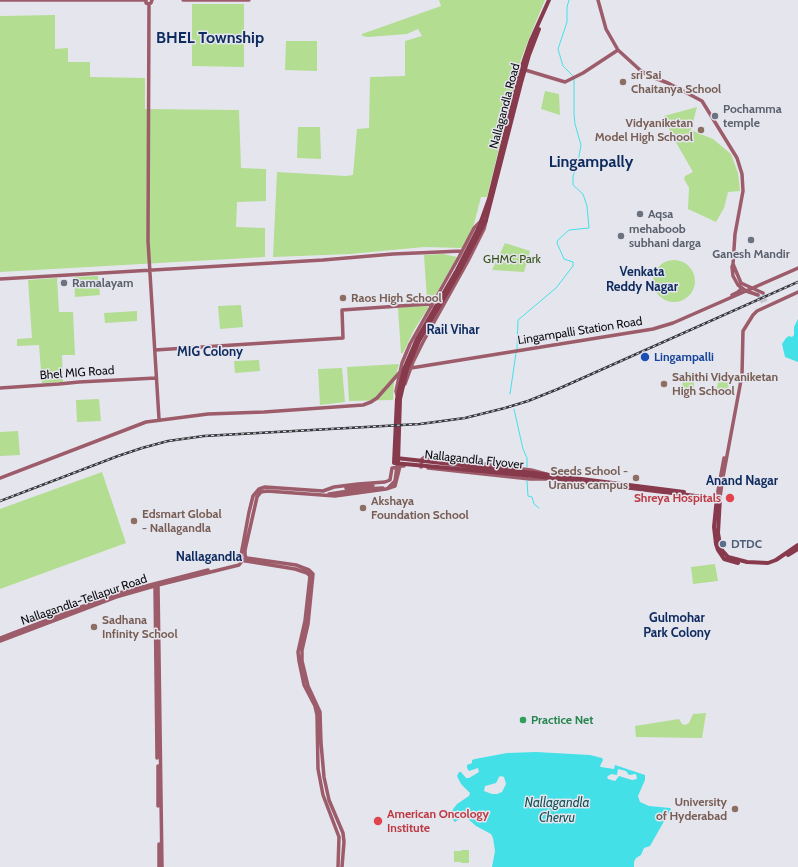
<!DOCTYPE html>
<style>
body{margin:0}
canvas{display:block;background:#e5e5ee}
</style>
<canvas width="798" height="867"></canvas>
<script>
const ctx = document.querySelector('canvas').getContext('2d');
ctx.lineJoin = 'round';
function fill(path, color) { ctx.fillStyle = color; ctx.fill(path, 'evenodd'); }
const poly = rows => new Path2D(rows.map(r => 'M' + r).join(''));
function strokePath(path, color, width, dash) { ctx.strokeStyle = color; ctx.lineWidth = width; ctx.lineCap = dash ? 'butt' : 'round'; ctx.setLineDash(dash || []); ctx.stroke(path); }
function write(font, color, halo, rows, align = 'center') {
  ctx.font = font + ' Cabin,sans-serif'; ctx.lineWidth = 3; ctx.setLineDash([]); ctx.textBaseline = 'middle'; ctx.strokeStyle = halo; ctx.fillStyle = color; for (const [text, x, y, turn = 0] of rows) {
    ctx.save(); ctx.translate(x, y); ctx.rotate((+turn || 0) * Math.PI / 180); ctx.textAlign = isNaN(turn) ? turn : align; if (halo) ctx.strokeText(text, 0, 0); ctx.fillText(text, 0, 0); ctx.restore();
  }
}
const green = poly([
 [439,0,545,0,532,31,520,62,487,197,481,197,474,224,462,248,424,247,350,254,273,257,277,172,346,176,353,175,357,129,369,128,370,77,405,76,405,41,422,36,418,29,407,34,368,37,362,36,362,34,441,6],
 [192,4,244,4,244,67,192,66],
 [55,15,55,49,68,48,68,62,90,62,90,77,145,78,145,109,239,110,241,168,266,169,266,201,237,202,236,227,265,228,265,257,0,272,0,16],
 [286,41,317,41,317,71,285,70],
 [545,91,559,94,560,115,541,109],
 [697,107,691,130,713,139,731,154,738,173,740,191,728,192,724,208,716,222,688,209,689,188,684,179,685,176,693,172,670,132,664,116],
 [298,127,320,127,321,159,297,158],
 [505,243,530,251,524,272,492,270],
 [443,254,457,257,433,299,427,299,424,255],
 '653 281a21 21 0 1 1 42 0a21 21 0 1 1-42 0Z',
 [98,276,100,295,75,297,74,277],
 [57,278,59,312,73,312,75,355,62,355,63,382,42,383,39,345,17,346,17,339,32,338,28,280],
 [241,305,243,327,220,329,218,306],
 [427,305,428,308,414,330,403,353,401,353,398,308],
 [137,311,137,321,105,323,104,313],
 [259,360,260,371,235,373,234,361],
 [399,364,394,382,393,400,349,401,347,367],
 [342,368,345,402,320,405,318,369],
 [684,372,699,374,694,381,694,388,696,391,682,388],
 [715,376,730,378,727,395,713,393,716,390,718,383],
 [99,399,101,421,77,422,76,400],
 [18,431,20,455,0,456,0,432],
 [102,472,126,543,0,589,0,509],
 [715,564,718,581,693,584,691,567],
 [706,713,702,738,636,737,635,726,679,719,682,724,685,725,689,723,693,714],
 [461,850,469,850,469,863,461,863,461,855,461,862,454,862,454,851,461,851]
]);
const water = poly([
 [798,319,798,362,785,357,782,344,786,338,789,336,792,337,794,335,794,327],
 [536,752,590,755,602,758,603,760,600,766,601,767,614,769,615,765,645,775,645,780,638,796,640,802,649,806,670,808,671,809,650,846,644,848,641,855,636,858,634,862,634,867,492,867,495,851,493,838,491,834,476,826,467,818,462,817,455,822,452,819,451,812,457,804,469,796,470,793,461,784,457,776,459,772,461,772,466,778,469,778,479,772,478,768,469,771,467,768,467,765,472,763,472,760,475,759,507,753],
 [618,769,626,771,629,775,636,774,637,779,632,780,619,776,615,781,608,779,607,777,611,774,617,775],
 [501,776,504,777,506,784,502,792,497,794,492,794,484,791,485,786,496,783,499,777]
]);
const stream = poly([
 [569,0,567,7,567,22,558,49,563,66,573,76],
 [517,349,518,320,556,288,573,266,573,262,564,259,557,243,558,240,569,230,589,228,587,206,583,194,573,185,573,176,578,162,581,145,575,124,574,114,574,79],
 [510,394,516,353],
 [514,409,523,449,527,458,527,467],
 [527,481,528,496,532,497,534,504,539,508]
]);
const secondaryTunnel = poly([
 [763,293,766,302],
 [758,295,763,303]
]);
const secondary = poly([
 [0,0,146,0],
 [146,0,146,3,149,4,151,3,152,0],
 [183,0,249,0],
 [598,0,606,29,618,50,640,70,649,76,668,83,702,101,737,158,742,174,743,191,735,234,733,264,732,267,733,276,738,285,746,291,758,295],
 [149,4,148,241,159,419],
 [522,69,565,82,583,73,618,50],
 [733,264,741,283,763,293],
 [0,279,323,260,393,254,462,251],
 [732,295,738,292,742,288],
 [155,350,343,338,342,310,428,304,432,306],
 [405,384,413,362,423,342,468,261,484,229,486,221],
 [0,388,59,384,79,382,156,378],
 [399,395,397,395,396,391,402,363,410,344,459,257,474,228,482,220],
 [400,467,392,468,390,480,385,482,358,484,334,487,323,491,265,487,259,489,253,496,249,512,241,555,242,559,245,561,247,560,245,555,245,550,255,506,257,497,261,492,267,491,335,496,386,489,395,486,400,466,404,466],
 [421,467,422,459,425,457,531,470,546,474],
 [428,468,530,479,546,479],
 [0,478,146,422,208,414,264,412,363,405,371,402,377,398,400,372,411,368,653,329,673,323,798,268],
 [389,487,395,481,397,466],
 [346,488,373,485],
 [329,494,362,489,383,488],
 [717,496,724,458],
 [720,497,723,477,742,375,743,331,753,315,757,311,798,292],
 [247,558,296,565,309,570,313,574,308,624,302,650,302,661,308,686,320,712,321,743,324,777,329,800,343,833,344,842,342,867],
 [246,561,295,569,307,573,310,576,305,621,298,652,299,661,304,685,315,706,317,715,318,769,323,795,339,837,338,867],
 [158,585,162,867],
 [155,586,157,758],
 [0,638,115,594,208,570],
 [0,641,116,597,158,585,239,565,243,560],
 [158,766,158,806],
 [159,844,159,867]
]);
const primary = poly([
 [549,0,531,40,521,69,489,199,479,227,457,270,417,339,404,369,397,399,394,463,534,476,720,499],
 [396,458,534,473,684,492],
 [398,463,400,399,407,369,419,341,459,272,486,220,521,83,529,55,539,29],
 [717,497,714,527,716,544,718,550,724,559,738,563],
 [720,498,718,533,721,549,728,557,747,562,768,563,776,560,798,545],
 [788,555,798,549]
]);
const rail = poly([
 [0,501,118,456,142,448,168,441,204,436,420,424,465,418,505,408,528,401,558,389,798,282]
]);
const markers = [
 [623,82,4,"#8d6e63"],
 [715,116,4,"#6b7280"],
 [701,130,4,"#8d6e63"],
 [640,214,4,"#6b7280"],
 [621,236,4,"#6b7280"],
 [751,240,4,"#6b7280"],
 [64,283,4,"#6b7280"],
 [343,298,4,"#8d6e63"],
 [645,357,5,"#1a4fb4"],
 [664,384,4,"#8d6e63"],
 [636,478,4,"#8d6e63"],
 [730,498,5,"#e0444e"],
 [363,508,4,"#8d6e63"],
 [134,521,4,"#8d6e63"],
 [723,544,4,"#5c6f8a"],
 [94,627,4,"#8d6e63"],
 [523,720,4,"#2e9e5b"],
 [735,809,4,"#8d6e63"],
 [378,821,5,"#e0444e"]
];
const educationNames = [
 ["sri Sai",631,75],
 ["Chaitanya School",631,89],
 ["Vidyaniketan",693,123,"right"],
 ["Model High School",693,137,"right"],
 ["Raos High School",351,298],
 ["Sahithi Vidyaniketan",672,377],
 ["High School",672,391],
 ["Seeds School -",628,471,"right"],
 ["Uranus campus",628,485,"right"],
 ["Akshaya",371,501],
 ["Foundation School",371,515],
 ["Edsmart Global",142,514],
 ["- Nallagandla",142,528],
 ["Sadhana",102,620],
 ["Infinity School",102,634],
 ["University",727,802,"right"],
 ["of Hyderabad",727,816,"right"]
];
const streetNames = [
 ["Nallagandla Road",505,106,-75],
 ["Lingampalli Station Road",580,331,-9],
 ["Bhel MIG Road",77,373,-4],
 ["Nallagandla Flyover",474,460,6],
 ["Nallagandla-Tellapur Road",84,600,-19]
];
const worshipNames = [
 ["Pochamma",723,109],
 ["temple",723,123],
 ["Aqsa",648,214],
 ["mehaboob",629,229],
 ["subhani darga",629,243],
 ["Ganesh Mandir",751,254,"center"],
 ["Ramalayam",72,283]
];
const parkNames = [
 ["GHMC Park",512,259]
];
const transitNames = [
 ["Lingampalli",654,357]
];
const healthNames = [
 ["Shreya Hospitals",721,498],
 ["American Oncology",387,814,"left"],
 ["Institute",387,828,"left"]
];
const serviceNames = [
 ["DTDC",731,544]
];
const leisureNames = [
 ["Practice Net",531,720]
];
const neighbourhoodNames = [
 ["Venkata",642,272],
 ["Reddy Nagar",642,287],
 ["Rail Vihar",453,330],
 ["MIG Colony",210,352],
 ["Anand Nagar",742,481],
 ["Nallagandla",209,557],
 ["Gulmohar",677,618],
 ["Park Colony",677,633]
];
const waterNames = [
 ["Nallagandla",557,803],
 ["Chervu",557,818]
];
const districtNames = [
 ["BHEL Township",210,38],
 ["Lingampally",591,162]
];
fill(green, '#b3dd91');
fill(water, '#44e0e7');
strokePath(stream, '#44e0e7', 1);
strokePath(secondaryTunnel, '#c4c4cd', 3.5, [3.5, 2]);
strokePath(secondary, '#9d5c69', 3.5);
strokePath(primary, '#883a4d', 4);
strokePath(rail, '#37373b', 2.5);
strokePath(rail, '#e5e5ee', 1, [3]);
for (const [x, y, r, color] of markers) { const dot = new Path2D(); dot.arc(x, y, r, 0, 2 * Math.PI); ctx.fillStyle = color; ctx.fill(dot); strokePath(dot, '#e5e5ee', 1.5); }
write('bold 12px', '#785e54', '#e5e5ee', educationNames, 'left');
write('12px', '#0c0c0f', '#e5e5ee', streetNames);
write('bold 12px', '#5b616d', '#e5e5ee', worshipNames, 'left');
write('12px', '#345115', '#e5e5ee', parkNames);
write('bold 12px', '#164399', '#e5e5ee', transitNames, 'left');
write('bold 12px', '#be3a42', '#e5e5ee', healthNames, 'right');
write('bold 12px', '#4e5e75', '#e5e5ee', serviceNames, 'left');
write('bold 12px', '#27864d', '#e5e5ee', leisureNames, 'left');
write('bold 13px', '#0e2b5f', '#e5e5ee', neighbourhoodNames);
write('italic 13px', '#115255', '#e5e5ee', waterNames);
write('bold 16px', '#0e2b5f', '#e5e5ee', districtNames);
</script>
